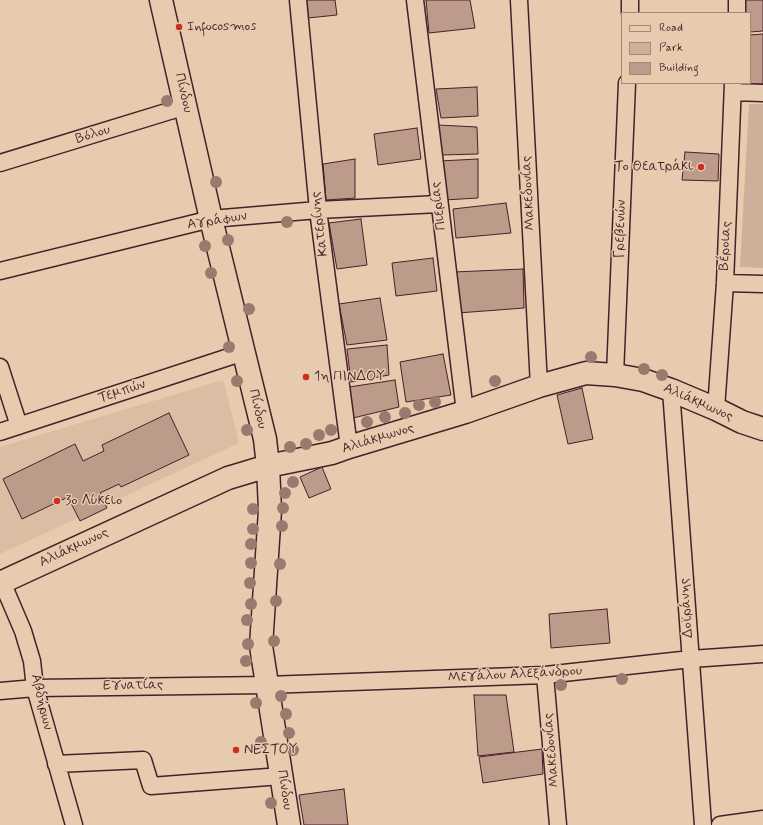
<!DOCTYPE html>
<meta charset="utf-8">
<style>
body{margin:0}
#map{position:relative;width:763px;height:825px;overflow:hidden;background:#e7cbae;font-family:Mynerve,sans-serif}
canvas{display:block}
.legend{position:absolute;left:621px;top:12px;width:130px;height:72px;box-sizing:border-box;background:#e7cbae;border:1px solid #a8867a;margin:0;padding:5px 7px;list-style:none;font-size:12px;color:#4a1f2b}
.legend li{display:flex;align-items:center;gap:8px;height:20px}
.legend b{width:20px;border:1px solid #a8867a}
</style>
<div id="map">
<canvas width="763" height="825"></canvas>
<ul class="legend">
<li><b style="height:5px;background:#e7cbae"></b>Road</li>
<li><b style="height:11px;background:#ceaf99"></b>Park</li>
<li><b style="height:11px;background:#bc9b8a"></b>Building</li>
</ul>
</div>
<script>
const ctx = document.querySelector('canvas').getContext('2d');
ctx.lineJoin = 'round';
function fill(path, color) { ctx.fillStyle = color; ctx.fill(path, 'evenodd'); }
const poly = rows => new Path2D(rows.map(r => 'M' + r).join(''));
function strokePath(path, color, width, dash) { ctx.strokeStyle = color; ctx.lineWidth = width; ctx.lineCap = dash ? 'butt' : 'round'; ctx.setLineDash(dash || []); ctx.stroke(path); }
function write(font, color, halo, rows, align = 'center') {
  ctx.font = font + ' Mynerve,sans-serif'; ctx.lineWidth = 3; ctx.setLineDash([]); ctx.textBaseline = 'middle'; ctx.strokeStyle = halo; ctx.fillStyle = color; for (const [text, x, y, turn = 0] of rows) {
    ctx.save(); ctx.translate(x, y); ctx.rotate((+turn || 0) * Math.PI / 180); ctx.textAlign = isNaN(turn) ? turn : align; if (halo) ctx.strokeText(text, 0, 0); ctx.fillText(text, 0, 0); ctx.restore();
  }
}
const built = poly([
 [223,380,239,443,0,554,0,447]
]);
const green = poly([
 [749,104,763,104,763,268,740,267]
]);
const building = poly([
 [306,0,335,0,337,15,308,18,306,0],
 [426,0,470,0,475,28,429,33,426,0],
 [744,0,763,0,763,31,750,32,750,13,744,13,744,0],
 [763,34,763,84,742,84,742,83,750,83,750,35,763,34],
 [477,87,478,116,441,118,436,89,477,87],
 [438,125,477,127,478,154,442,155,438,125],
 [417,128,421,159,378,165,374,134,417,128],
 [685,152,719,154,718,181,682,180,685,152],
 [355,159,355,198,326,200,323,164,355,159],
 [478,159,478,198,444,200,440,161,478,159],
 [506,203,511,233,456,238,453,209,506,203],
 [361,219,367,265,337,269,329,223,361,219],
 [433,258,437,291,396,296,392,263,433,258],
 [523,269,524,308,458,313,454,272,523,269],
 [380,298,387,340,347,345,339,304,380,298],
 [387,345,389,375,351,382,347,349,387,345],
 [443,354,451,395,406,402,400,362,443,354],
 [395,380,399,407,353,418,349,387,395,380],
 [582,388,593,439,568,444,557,395,582,388],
 [169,413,189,455,121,487,119,484,100,493,107,508,80,521,68,497,22,519,3,479,75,444,83,461,104,451,102,445,169,413],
 [322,467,331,489,309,498,300,477,322,467],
 [607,609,610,643,551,648,549,614,607,609],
 [474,695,506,695,514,752,478,756,474,695],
 [542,749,543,774,483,783,479,757,542,749],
 [344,789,348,825,304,825,299,795,344,789]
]);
const street = poly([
 [298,0,318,210,349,447],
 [415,0,465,412],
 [519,0,539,386],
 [630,13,630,0],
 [737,13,737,0],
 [733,92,763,93],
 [0,163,186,106],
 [0,271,211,219,318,210,439,204],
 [725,283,763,284],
 [0,367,19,426],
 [615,375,627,83],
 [671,390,703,825],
 [716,409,725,283,733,83],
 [0,432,244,352],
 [2,582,23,631,32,661,35,688,74,825],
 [545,675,558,825],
 [0,691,35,688,267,685,545,675,691,659,763,654],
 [56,764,143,760,151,786,281,776],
 [720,825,763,819]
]);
const secondary = poly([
 [161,0,211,219,265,439,268,466,270,510,261,646,289,825],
 [0,583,228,478,268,466,332,453,349,447,465,412,539,386,586,373,615,375,643,380,671,390,716,409,742,422,763,429]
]);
const trees = [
 [167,101],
 [216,182],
 [287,222],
 [228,240],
 [205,246],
 [211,273],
 [249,309],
 [229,347],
 [591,357],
 [644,369],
 [662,375],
 [237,381],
 [495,381],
 [435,402],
 [419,405],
 [405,413],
 [385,417],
 [367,422],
 [247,430],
 [331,430],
 [319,435],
 [306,444],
 [290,447],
 [293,482],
 [285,493],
 [283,508],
 [253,509],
 [282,526],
 [253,529],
 [251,544],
 [251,563],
 [280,564],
 [250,583],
 [276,601],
 [251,604],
 [247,620],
 [274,641],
 [248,644],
 [246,661],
 [622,679],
 [561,685],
 [281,696],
 [256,703],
 [286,714],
 [289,733],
 [261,742],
 [293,750],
 [271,803]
];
const markers = [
 [179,27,4,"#c8321e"],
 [701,167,4,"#c8321e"],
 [306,377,4,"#c8321e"],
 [57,501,4,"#c8321e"],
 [236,750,4,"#c8321e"]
];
const poiNames = [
 ["Infocosmos",187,27],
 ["Το Θεατράκι",693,167,"right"],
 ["1η ΠΙΝΔΟΥ",314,377],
 ["3ο Λύκειο",65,501],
 ["ΝΕΣΤΟΥ",244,750]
];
const streetNames = [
 ["Πίνδου",183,93,77],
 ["Βόλου",93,135,-17],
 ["Μακεδονίας",529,193,-93],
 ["Πιερίας",439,206,-97],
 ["Αγράφων",217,221,-9],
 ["Κατερίνης",320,224,-97],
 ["Γρεβενών",621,229,-88],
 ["Βέροιας",726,246,-87],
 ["Τεμπών",122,392,-18],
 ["Αλιάκμωνος",698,403,24],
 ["Πίνδου",257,409,76],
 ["Αλιάκμωνος",378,439,-17],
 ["Αλιάκμωνος",74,548,-25],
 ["Δοϊράνης",687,608,-94],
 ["Μεγάλου Αλεξάνδρου",515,675,-3],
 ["Εγνατίας",133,686,-1],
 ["Αβδήρων",41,702,77],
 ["Μακεδονίας",552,750,-95],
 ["Πίνδου",284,790,81]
];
fill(built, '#dabda3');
fill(green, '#ceaf99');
fill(building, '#bc9b8a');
strokePath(building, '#4a1f2b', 1);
strokePath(street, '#4a1f2b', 19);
strokePath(secondary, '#4a1f2b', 25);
strokePath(street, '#e7cbae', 16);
strokePath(secondary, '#e7cbae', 22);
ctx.fillStyle = '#9c786f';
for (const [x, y] of trees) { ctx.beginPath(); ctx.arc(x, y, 6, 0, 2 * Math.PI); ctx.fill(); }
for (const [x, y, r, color] of markers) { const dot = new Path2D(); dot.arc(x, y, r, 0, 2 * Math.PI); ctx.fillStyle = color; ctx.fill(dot); strokePath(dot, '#e7cbae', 1.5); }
write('14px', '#4a1f2b', '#e7cbae', poiNames, 'left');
write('14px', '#4a1f2b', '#e7cbae', streetNames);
</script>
